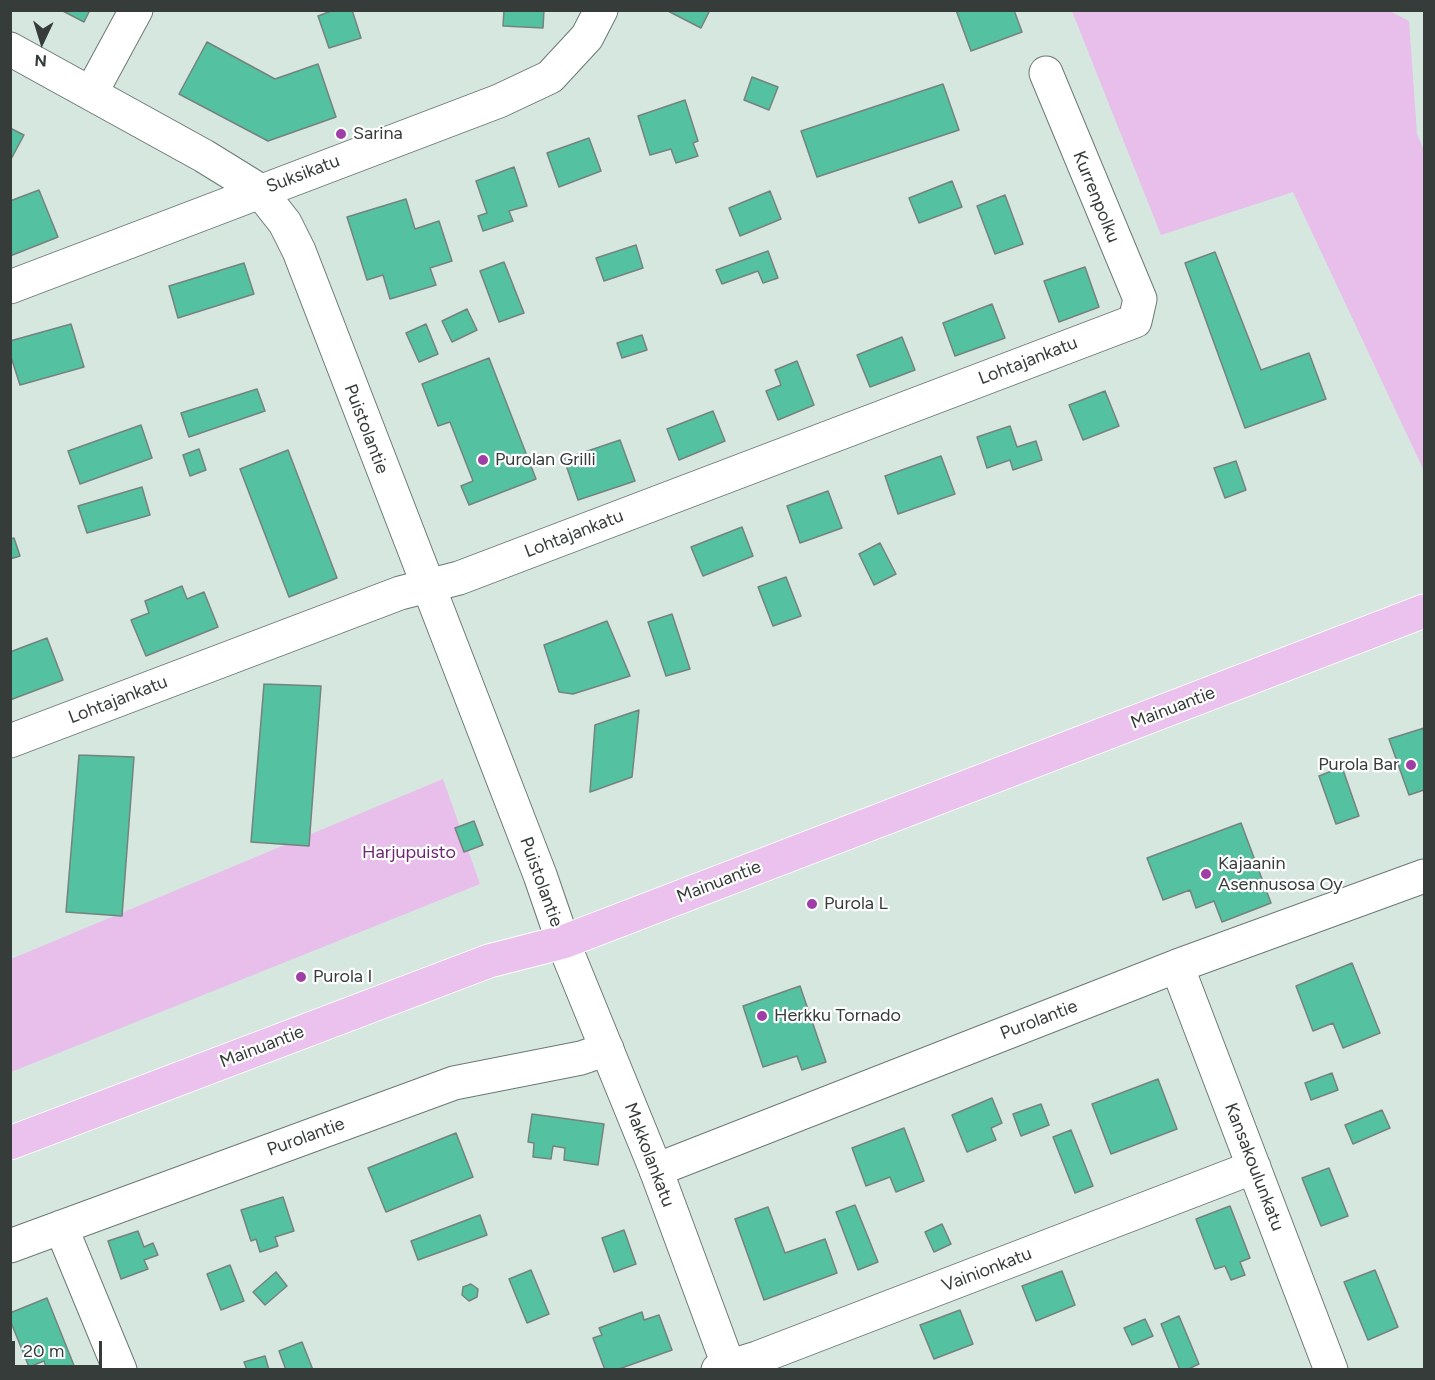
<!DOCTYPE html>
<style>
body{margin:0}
#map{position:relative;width:1435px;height:1380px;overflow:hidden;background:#d6e7e0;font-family:Figtree,sans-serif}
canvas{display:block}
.frame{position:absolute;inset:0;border:12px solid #363c3a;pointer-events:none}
.north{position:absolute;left:12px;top:12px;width:60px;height:60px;-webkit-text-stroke:4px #fff;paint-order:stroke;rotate:184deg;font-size:16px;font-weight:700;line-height:24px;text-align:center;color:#363c3a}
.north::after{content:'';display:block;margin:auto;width:21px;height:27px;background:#363c3a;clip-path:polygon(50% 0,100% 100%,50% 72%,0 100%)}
.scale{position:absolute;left:12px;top:1341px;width:90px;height:27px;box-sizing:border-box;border:3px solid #363c3a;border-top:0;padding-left:8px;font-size:18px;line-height:21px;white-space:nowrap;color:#363c3a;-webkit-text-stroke:4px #fff;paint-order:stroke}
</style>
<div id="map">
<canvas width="1435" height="1380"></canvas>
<div class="frame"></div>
<div class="north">N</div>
<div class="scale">20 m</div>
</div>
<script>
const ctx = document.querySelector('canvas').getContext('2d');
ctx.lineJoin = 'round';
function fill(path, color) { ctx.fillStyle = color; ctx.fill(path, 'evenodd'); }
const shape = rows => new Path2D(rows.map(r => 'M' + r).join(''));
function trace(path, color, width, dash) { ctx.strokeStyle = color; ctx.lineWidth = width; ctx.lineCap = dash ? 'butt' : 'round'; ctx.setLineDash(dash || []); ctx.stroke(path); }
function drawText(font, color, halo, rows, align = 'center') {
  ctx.font = font + ' Figtree,sans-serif'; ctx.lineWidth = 4.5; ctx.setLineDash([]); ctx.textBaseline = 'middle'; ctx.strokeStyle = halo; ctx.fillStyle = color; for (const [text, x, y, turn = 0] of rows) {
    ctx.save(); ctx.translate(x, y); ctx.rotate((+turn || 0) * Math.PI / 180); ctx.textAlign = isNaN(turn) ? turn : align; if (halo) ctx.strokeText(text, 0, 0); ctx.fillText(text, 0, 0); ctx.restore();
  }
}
fill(shape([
 [1390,11,1409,21,1417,134,1424,150,1424,471,1293,192,1161,235,1072,11],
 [443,779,480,884,11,1072,11,959]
]), '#e8beeb');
const building = shape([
 [61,10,90,10,84,22,61,10],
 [334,10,352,10,361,38,329,48,318,16,334,10],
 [504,10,544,10,543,28,503,26,504,10],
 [666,10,710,10,701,28,666,10],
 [956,10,1014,10,1022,32,971,51,956,10],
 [207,42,275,79,318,64,336,117,268,141,179,94,207,42],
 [752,77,778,87,769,110,744,100,752,77],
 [943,84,959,130,817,177,801,131,943,84],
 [685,100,698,141,693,143,698,156,676,163,671,149,650,155,638,116,685,100],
 [10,128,24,135,10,161,10,128],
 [589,138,601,171,559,187,547,153,589,138],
 [514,167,527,206,509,211,513,221,483,231,478,216,487,213,476,181,514,167],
 [952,181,962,207,919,223,909,198,952,181],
 [39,190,58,237,10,256,10,201,39,190],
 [770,191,781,219,740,236,729,208,770,191],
 [1005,195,1023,244,995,254,977,206,1005,195],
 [406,199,415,229,439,221,452,261,430,268,436,285,390,299,383,275,367,280,347,217,406,199],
 [636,245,643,268,604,281,596,258,636,245],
 [768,251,778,278,763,283,758,271,722,284,716,270,768,251],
 [1215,252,1261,370,1309,353,1326,399,1245,428,1185,263,1215,252],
 [504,262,524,313,499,322,480,271,504,262],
 [244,263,254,294,178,318,169,286,244,263],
 [1085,267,1099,307,1059,322,1044,281,1085,267],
 [992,304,1005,338,955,356,943,323,992,304],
 [467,309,477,330,452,342,442,321,467,309],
 [71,324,84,367,20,385,10,354,10,341,71,324],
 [426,324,438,354,419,362,406,333,426,324],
 [642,335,647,350,622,358,617,343,642,335],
 [902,337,915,370,870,387,857,355,902,337],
 [489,358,536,479,469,505,461,486,473,481,450,422,438,426,422,384,489,358],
 [797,361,814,405,778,420,766,391,781,385,775,370,797,361],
 [257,389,265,411,189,437,181,413,257,389],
 [1105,391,1119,426,1083,440,1069,405,1105,391],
 [713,411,725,441,679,460,667,429,713,411],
 [141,425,152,458,80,484,68,451,141,425],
 [1010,426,1017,447,1036,441,1042,460,1013,470,1010,460,987,468,977,437,1010,426],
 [620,440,635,481,578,500,564,459,620,440],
 [199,449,206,470,190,476,183,455,199,449],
 [288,450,337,578,289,597,240,469,288,450],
 [941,456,955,494,898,514,885,476,941,456],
 [1236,461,1246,490,1225,498,1214,468,1236,461],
 [142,487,150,515,87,533,78,506,142,487],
 [828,491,842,528,800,543,787,506,828,491],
 [742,527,753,556,703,576,691,547,742,527],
 [14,538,20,556,10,559,10,539,14,538],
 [880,543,896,574,874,585,859,554,880,543],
 [786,577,801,616,773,626,758,587,786,577],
 [182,586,187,599,204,592,218,627,146,656,131,620,149,613,145,601,182,586],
 [672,614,690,669,666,676,648,622,672,614],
 [607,621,630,676,573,694,559,692,544,645,607,621],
 [47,638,63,680,10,700,10,652,47,638],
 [264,684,321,686,309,846,251,842,264,684],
 [639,710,632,777,590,792,595,725,639,710],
 [1424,728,1424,790,1409,795,1389,739,1424,728],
 [79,755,134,757,122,916,66,912,79,755],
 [1342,767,1359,816,1336,824,1319,776,1342,767],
 [474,821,483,845,464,852,455,828,474,821],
 [1241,823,1271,903,1222,922,1214,901,1196,908,1190,890,1163,900,1147,858,1241,823],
 [1352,963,1380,1033,1343,1048,1333,1023,1313,1031,1296,986,1352,963],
 [800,986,826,1062,802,1070,797,1056,763,1067,743,1006,800,986],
 [1332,1073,1338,1090,1311,1100,1305,1083,1332,1073],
 [1158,1079,1177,1129,1111,1154,1092,1104,1158,1079],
 [992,1098,1002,1123,991,1128,996,1140,967,1152,952,1115,992,1098],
 [1041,1104,1049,1125,1021,1136,1013,1114,1041,1104],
 [1382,1110,1390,1128,1353,1144,1345,1125,1382,1110],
 [532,1114,604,1124,598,1165,564,1160,565,1148,553,1146,551,1159,533,1157,534,1143,528,1142,532,1114],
 [904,1128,924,1181,896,1192,890,1177,866,1186,852,1148,904,1128],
 [1071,1130,1093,1186,1075,1193,1053,1137,1071,1130],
 [456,1133,473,1177,386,1212,368,1168,456,1133],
 [1329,1168,1348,1216,1321,1226,1302,1178,1329,1168],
 [283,1197,294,1231,275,1237,278,1246,260,1252,256,1239,251,1241,241,1210,283,1197],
 [855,1205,878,1262,858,1270,836,1212,855,1205],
 [1230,1206,1250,1258,1240,1262,1245,1275,1231,1280,1225,1266,1215,1269,1196,1219,1230,1206],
 [768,1207,785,1253,825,1239,837,1273,764,1300,735,1219,768,1207],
 [480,1215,487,1235,418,1260,411,1241,480,1215],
 [942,1224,951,1244,934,1252,925,1232,942,1224],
 [624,1230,636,1264,614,1272,602,1238,624,1230],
 [138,1231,144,1247,153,1243,158,1255,144,1260,148,1269,121,1279,108,1241,138,1231],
 [230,1265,244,1301,221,1310,207,1274,230,1265],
 [531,1270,549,1314,527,1323,509,1279,531,1270],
 [1375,1270,1398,1327,1368,1340,1344,1282,1375,1270],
 [1062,1271,1075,1305,1036,1321,1022,1286,1062,1271],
 [276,1272,287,1286,265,1305,253,1292,276,1272],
 [471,1284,478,1289,477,1297,469,1301,462,1295,463,1287,471,1284],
 [47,1298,75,1368,70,1370,47,1370,44,1361,29,1367,10,1320,10,1313,47,1298],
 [960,1310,973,1344,934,1359,920,1325,960,1310],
 [642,1312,644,1320,659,1315,672,1350,616,1370,605,1370,593,1338,602,1335,599,1328,642,1312],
 [1179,1316,1199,1364,1186,1370,1180,1370,1161,1324,1179,1316],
 [1145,1319,1153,1336,1132,1345,1124,1328,1145,1319],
 [302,1342,313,1370,286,1370,279,1351,302,1342],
 [265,1356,269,1370,247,1370,244,1362,265,1356]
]);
fill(building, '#54c1a0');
trace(building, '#75837e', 1.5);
const minor = shape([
 [91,93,136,10],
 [10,287,499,101,550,77,587,37,601,10],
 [10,741,400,593,459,578,1135,321,1140,299,1046,73],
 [1177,966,1331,1370],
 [656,1170,1177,966,1424,876],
 [61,1227,120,1370],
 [10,1246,454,1083,581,1058,607,1049],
 [718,1370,757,1358,1254,1167]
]);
const tertiary = shape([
 [10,49,204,156,259,190,285,223,299,251,540,875,563,942,656,1170,730,1370]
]);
const primary = shape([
 [10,1143,489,961,563,942,1424,611]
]);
trace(minor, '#6b7974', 35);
trace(tertiary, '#6b7974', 35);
trace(primary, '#fff', 35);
trace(minor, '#fff', 33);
trace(tertiary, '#fff', 33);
trace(primary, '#eac2ed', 33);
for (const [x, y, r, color] of [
 [341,134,6,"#9e3ea6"],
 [483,460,6,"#9e3ea6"],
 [1411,765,6,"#9e3ea6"],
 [1206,874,6,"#9e3ea6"],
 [812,904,6,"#9e3ea6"],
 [301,977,6,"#9e3ea6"],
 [762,1016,6,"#9e3ea6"]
]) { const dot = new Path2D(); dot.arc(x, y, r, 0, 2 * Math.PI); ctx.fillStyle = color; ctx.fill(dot); trace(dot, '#fff', 2); }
drawText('18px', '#363c3a', '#fff', [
 ["Sarina",353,134],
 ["Purolan Grilli",495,460],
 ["Purola Bar",1399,765,"right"],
 ["Kajaanin",1218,864],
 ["Asennusosa Oy",1218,885],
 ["Purola L",824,904],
 ["Purola I",313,977],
 ["Herkku Tornado",774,1016]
], 'left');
drawText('18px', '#363c3a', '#fff', [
 ["Suksikatu",303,174,-21],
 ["Kurrenpolku",1096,197,68],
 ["Lohtajankatu",1028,361,-21],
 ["Puistolantie",366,429,69],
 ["Lohtajankatu",574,534,-21],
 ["Lohtajankatu",118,700,-21],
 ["Mainuantie",1173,708,-21],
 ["Puistolantie",541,882,70],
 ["Mainuantie",719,882,-21],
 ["Purolantie",1039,1020,-21],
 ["Mainuantie",262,1047,-21],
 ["Purolantie",306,1137,-20],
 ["Makkolankatu",649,1155,69],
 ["Kansakoulunkatu",1254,1167,69],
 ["Vainionkatu",987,1270,-21]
]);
drawText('18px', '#6d2673', '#fff', [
 ["Harjupuisto",409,853]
]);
</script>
